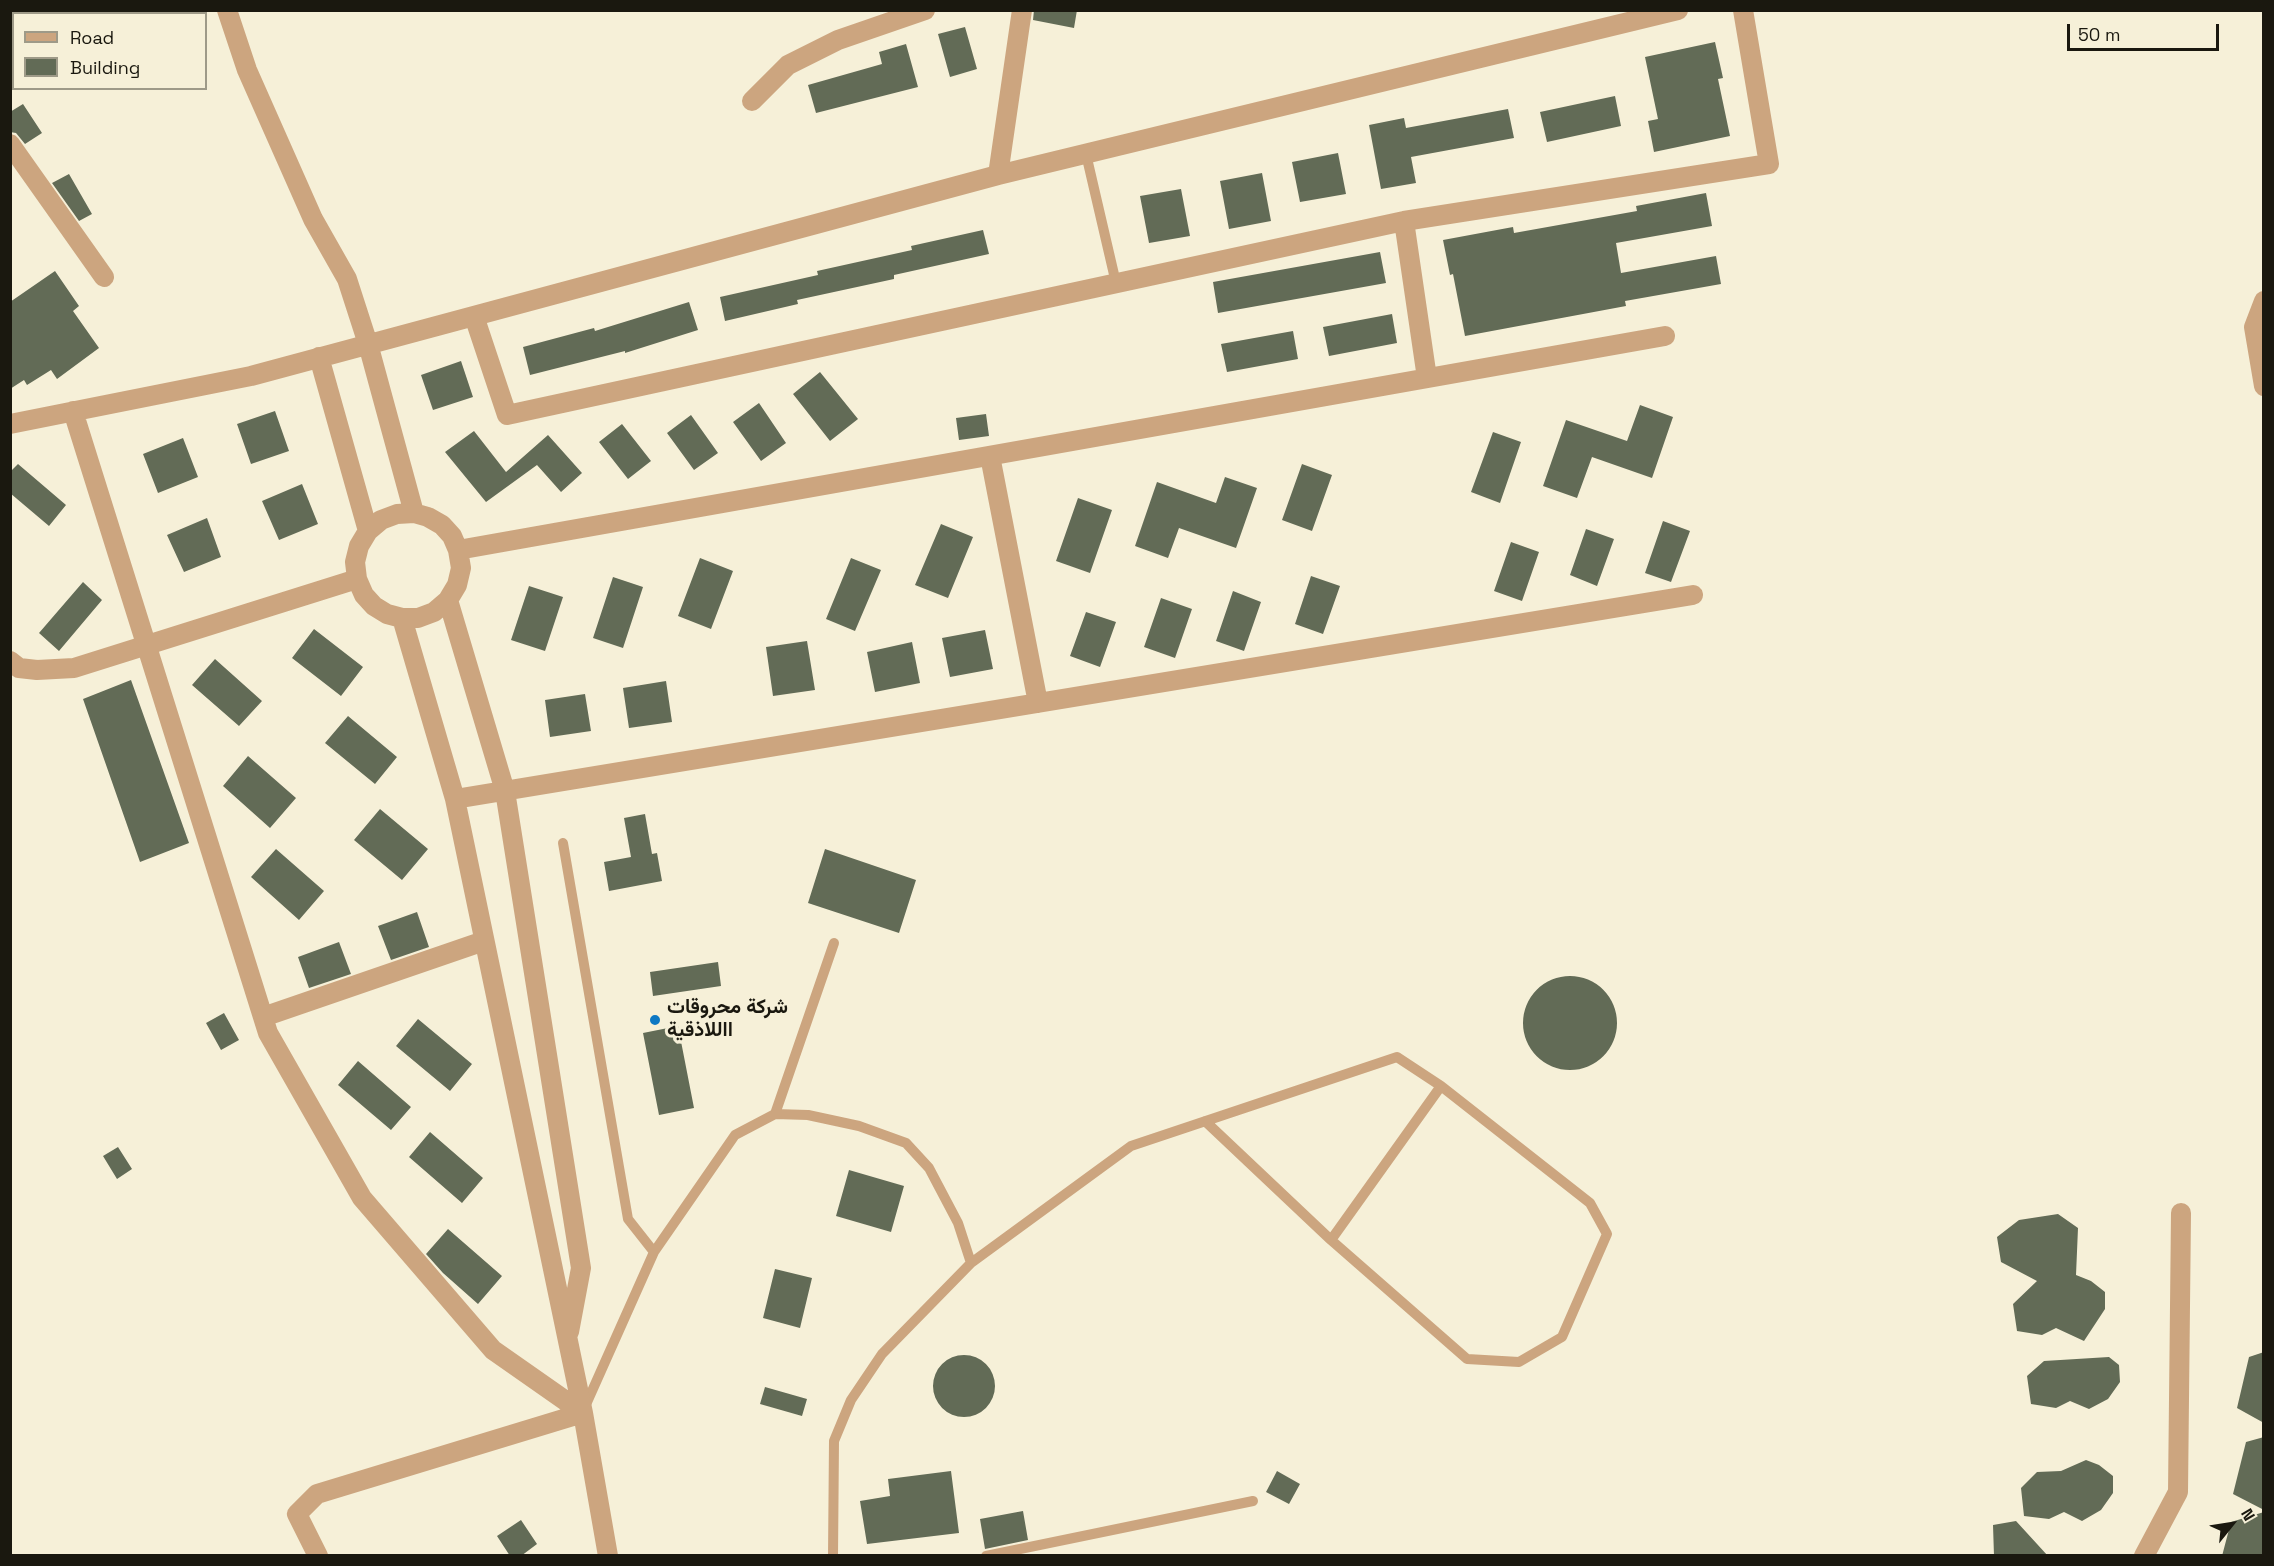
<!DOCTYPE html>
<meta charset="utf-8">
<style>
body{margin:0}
#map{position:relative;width:2274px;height:1566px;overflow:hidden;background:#f6f0d8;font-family:"Space Grotesk",sans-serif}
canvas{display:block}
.frame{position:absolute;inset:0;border:12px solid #1a180f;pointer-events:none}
.legend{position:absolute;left:12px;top:12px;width:195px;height:78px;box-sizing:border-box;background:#f6f0d8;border:2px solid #9e9a88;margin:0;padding:8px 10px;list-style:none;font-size:18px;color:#1a180f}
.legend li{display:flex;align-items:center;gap:12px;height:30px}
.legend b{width:30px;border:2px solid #9e9a88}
.north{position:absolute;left:2202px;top:1494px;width:60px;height:60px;-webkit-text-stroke:4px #f6f0d8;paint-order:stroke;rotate:60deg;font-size:16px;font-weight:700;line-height:24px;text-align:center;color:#1a180f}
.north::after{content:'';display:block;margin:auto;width:21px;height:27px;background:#1a180f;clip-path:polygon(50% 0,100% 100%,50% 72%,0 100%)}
.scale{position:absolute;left:2067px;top:24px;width:152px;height:27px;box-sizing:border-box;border:3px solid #1a180f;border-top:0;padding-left:8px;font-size:18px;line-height:21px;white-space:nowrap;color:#1a180f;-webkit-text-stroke:4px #f6f0d8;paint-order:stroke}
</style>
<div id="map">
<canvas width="2274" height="1566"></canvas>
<div class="frame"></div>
<ul class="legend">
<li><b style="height:8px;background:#cca57f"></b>Road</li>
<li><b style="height:16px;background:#626b56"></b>Building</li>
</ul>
<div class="north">N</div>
<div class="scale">50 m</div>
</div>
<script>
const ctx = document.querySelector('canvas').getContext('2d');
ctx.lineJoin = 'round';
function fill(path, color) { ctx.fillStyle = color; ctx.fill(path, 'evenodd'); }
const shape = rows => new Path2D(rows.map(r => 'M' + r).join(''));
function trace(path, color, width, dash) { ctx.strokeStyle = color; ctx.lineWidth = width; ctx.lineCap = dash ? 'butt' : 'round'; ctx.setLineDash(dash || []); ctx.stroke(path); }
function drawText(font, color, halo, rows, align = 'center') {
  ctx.font = font + ' "Space Grotesk",Vazirmatn,sans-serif'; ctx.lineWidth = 6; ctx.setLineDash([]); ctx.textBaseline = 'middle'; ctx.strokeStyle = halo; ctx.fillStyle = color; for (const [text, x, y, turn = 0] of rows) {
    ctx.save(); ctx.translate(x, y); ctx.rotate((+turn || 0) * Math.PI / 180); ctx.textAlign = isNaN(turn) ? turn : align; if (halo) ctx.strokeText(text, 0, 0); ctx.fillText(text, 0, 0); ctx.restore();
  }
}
fill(shape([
 [1034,10,1077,10,1074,28,1033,20],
 [965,27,977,69,950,77,938,34],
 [1715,42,1723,78,1718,79,1730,136,1654,152,1648,121,1658,119,1645,57],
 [906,44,918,87,816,113,808,85,882,64,879,52],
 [1615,96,1621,126,1547,142,1540,112],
 [23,104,42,133,25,144,16,133,10,132,10,112],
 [1508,109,1514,138,1411,157,1416,183,1381,189,1369,125,1404,118,1406,128],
 [1338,153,1346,194,1300,202,1292,162],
 [1262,173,1271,221,1229,229,1220,181],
 [69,174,92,214,79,221,52,183],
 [1181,189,1190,236,1149,243,1140,196],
 [1706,193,1712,226,1616,243,1621,273,1716,256,1721,284,1625,301,1626,306,1465,336,1453,274,1450,275,1443,240,1513,227,1514,233,1637,211,1636,206],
 [983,230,989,254,894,275,894,279,797,300,798,304,725,321,720,297,818,275,817,271,912,250,911,246],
 [1380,252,1386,283,1218,313,1213,282],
 [55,271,79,306,73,311,99,348,57,379,51,370,27,385,24,380,10,389,10,302],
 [689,302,698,330,625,353,625,351,530,375,523,347,594,328,595,331],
 [1392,314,1397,343,1329,356,1323,327],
 [1293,331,1298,359,1227,372,1221,344],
 [461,361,473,397,433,410,421,375],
 [820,372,858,419,830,441,793,394],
 [759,403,786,443,761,461,733,422],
 [1640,405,1673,417,1652,478,1592,457,1577,498,1543,486,1566,420,1627,441],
 [275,411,289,451,251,464,237,424],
 [986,414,989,436,959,440,956,418],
 [691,415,718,453,694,470,667,433],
 [622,424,651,461,628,479,599,442],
 [474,431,506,472,548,435,582,473,561,492,537,465,486,502,445,452],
 [1493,432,1521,442,1500,503,1471,492],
 [183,438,198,477,158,493,143,454],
 [18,464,66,505,49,526,10,493,10,472],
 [1302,464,1332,475,1312,531,1282,520],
 [1225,477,1257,488,1236,548,1179,528,1168,558,1135,546,1157,482,1216,503],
 [302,484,318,524,279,540,262,501],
 [1078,498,1112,510,1090,573,1056,561],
 [207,518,221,557,184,572,167,535],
 [1663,521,1690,531,1671,582,1645,573],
 [941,524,973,537,948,598,915,585],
 [1586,529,1614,539,1597,586,1570,575],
 [1511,542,1539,552,1522,601,1494,591],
 [700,558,733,571,711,629,678,616],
 [851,558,881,570,855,631,826,619],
 [1311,576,1340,586,1323,634,1295,624],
 [613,577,643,587,623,648,593,638],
 [83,582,102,600,59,651,39,633],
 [529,586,563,597,545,651,511,640],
 [1233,591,1261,602,1244,651,1216,641],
 [1161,598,1192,609,1175,658,1144,647],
 [1086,612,1116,622,1100,667,1070,656],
 [314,629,363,667,341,696,292,658],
 [985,630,993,669,950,677,942,638],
 [807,641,815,690,773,696,766,647],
 [912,642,920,683,875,692,867,652],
 [215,659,262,701,239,726,192,685],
 [131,680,189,843,140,862,83,699],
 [666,681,672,722,629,728,623,688],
 [585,694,591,731,550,737,545,700],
 [348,716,397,757,375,784,325,743],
 [248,756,296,798,270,828,223,786],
 [380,809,428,849,402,880,354,840],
 [645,814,652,854,657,853,662,881,609,891,604,862,631,857,624,818],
 [276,849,324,891,299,920,251,877],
 [825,849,916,880,899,933,808,903],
 [417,912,429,947,391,960,378,926],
 [339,942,351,974,309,988,298,957],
 [718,962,721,986,653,996,650,972],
 '1523 1023a47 47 0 1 1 94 0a47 47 0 1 1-94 0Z',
 [224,1013,239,1040,221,1050,206,1023],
 [418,1019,472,1064,450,1091,396,1046],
 [678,1026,694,1108,659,1115,643,1033],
 [358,1061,411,1107,391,1130,338,1085],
 [430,1132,483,1178,462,1203,409,1157],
 [118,1147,132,1169,117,1179,103,1156],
 [849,1170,904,1186,891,1232,836,1216],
 [2058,1214,2078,1228,2076,1275,2091,1281,2105,1292,2105,1309,2084,1341,2056,1328,2042,1335,2017,1331,2013,1304,2037,1281,2001,1262,1997,1237,2019,1220],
 [448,1229,502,1276,478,1304,443,1273,426,1254],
 [775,1269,812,1278,800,1328,763,1318],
 [2264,1352,2264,1423,2237,1408,2249,1357],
 '933 1386a31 31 0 1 1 62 0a31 31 0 1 1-62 0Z',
 [2109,1357,2119,1365,2120,1382,2108,1399,2089,1409,2070,1401,2056,1408,2031,1404,2027,1376,2044,1361],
 [765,1387,807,1399,802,1416,760,1404],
 [2264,1437,2264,1510,2233,1494,2246,1442],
 [2086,1460,2099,1465,2113,1476,2113,1493,2101,1510,2082,1521,2064,1512,2049,1519,2024,1516,2021,1488,2037,1472,2061,1471],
 [951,1471,959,1533,867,1544,860,1501,890,1496,888,1479],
 [1277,1471,1300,1484,1289,1504,1266,1492],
 [1023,1511,1028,1540,985,1549,980,1519],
 [2264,1512,2264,1556,2222,1556,2231,1522],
 [521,1520,537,1544,521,1556,510,1556,497,1536],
 [2016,1521,2048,1556,1994,1556,1993,1525]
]), '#626b56');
trace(shape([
 [1086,154,1116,283],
 [563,843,628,1219,654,1252],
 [775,1114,834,943],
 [1331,1240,1441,1086],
 [584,1409,654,1252,735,1135,775,1114,808,1115,859,1126,906,1143,929,1168,958,1223,971,1263],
 [833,1556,834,1441,851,1400,882,1354,971,1263,1131,1146,1397,1057,1441,1086,1590,1203,1607,1234,1562,1337,1519,1362,1467,1359,1331,1240,1205,1121],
 [986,1556,1253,1501]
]), '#cca57f', 10);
trace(shape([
 [227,10,247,70,313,219,347,279,368,344,414,513],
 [82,14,83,10],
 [10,65,14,64],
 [752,101,788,65,838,40,925,10],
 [10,144,104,277],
 [998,175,1022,10],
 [1404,221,1427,378],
 [2264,301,2254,327,2264,386],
 [474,316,507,415,1404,221,1769,164,1743,10],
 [319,357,368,531],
 [73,411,268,1033,362,1198,493,1350,583,1413,608,1556],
 [10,424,251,376,998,175,1678,10],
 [990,456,1038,703],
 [458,550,1665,336],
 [448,600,434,612,418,618,402,618,387,614,374,606,364,595,357,579,355,562,359,546,368,531,381,520,397,514,414,513,428,517,442,525,452,536,458,550,461,568,457,585,448,600,505,791,581,1268,569,1332],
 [10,661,19,668,37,670,74,668,357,579],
 [455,799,1693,595],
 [263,1017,484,941],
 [318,1556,297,1514,317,1494,583,1413,455,799,402,618],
 [2144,1556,2178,1492,2181,1213]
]), '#cca57f', 20);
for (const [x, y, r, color] of [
 [655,1020,6,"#0d78c3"]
]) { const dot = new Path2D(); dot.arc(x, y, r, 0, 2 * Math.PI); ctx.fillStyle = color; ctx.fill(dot); trace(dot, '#f6f0d8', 2); }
drawText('bold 20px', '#1a180f', '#f6f0d8', [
 ["شركة محروقات",667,1008],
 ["االلاذقية",667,1031]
], 'left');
</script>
